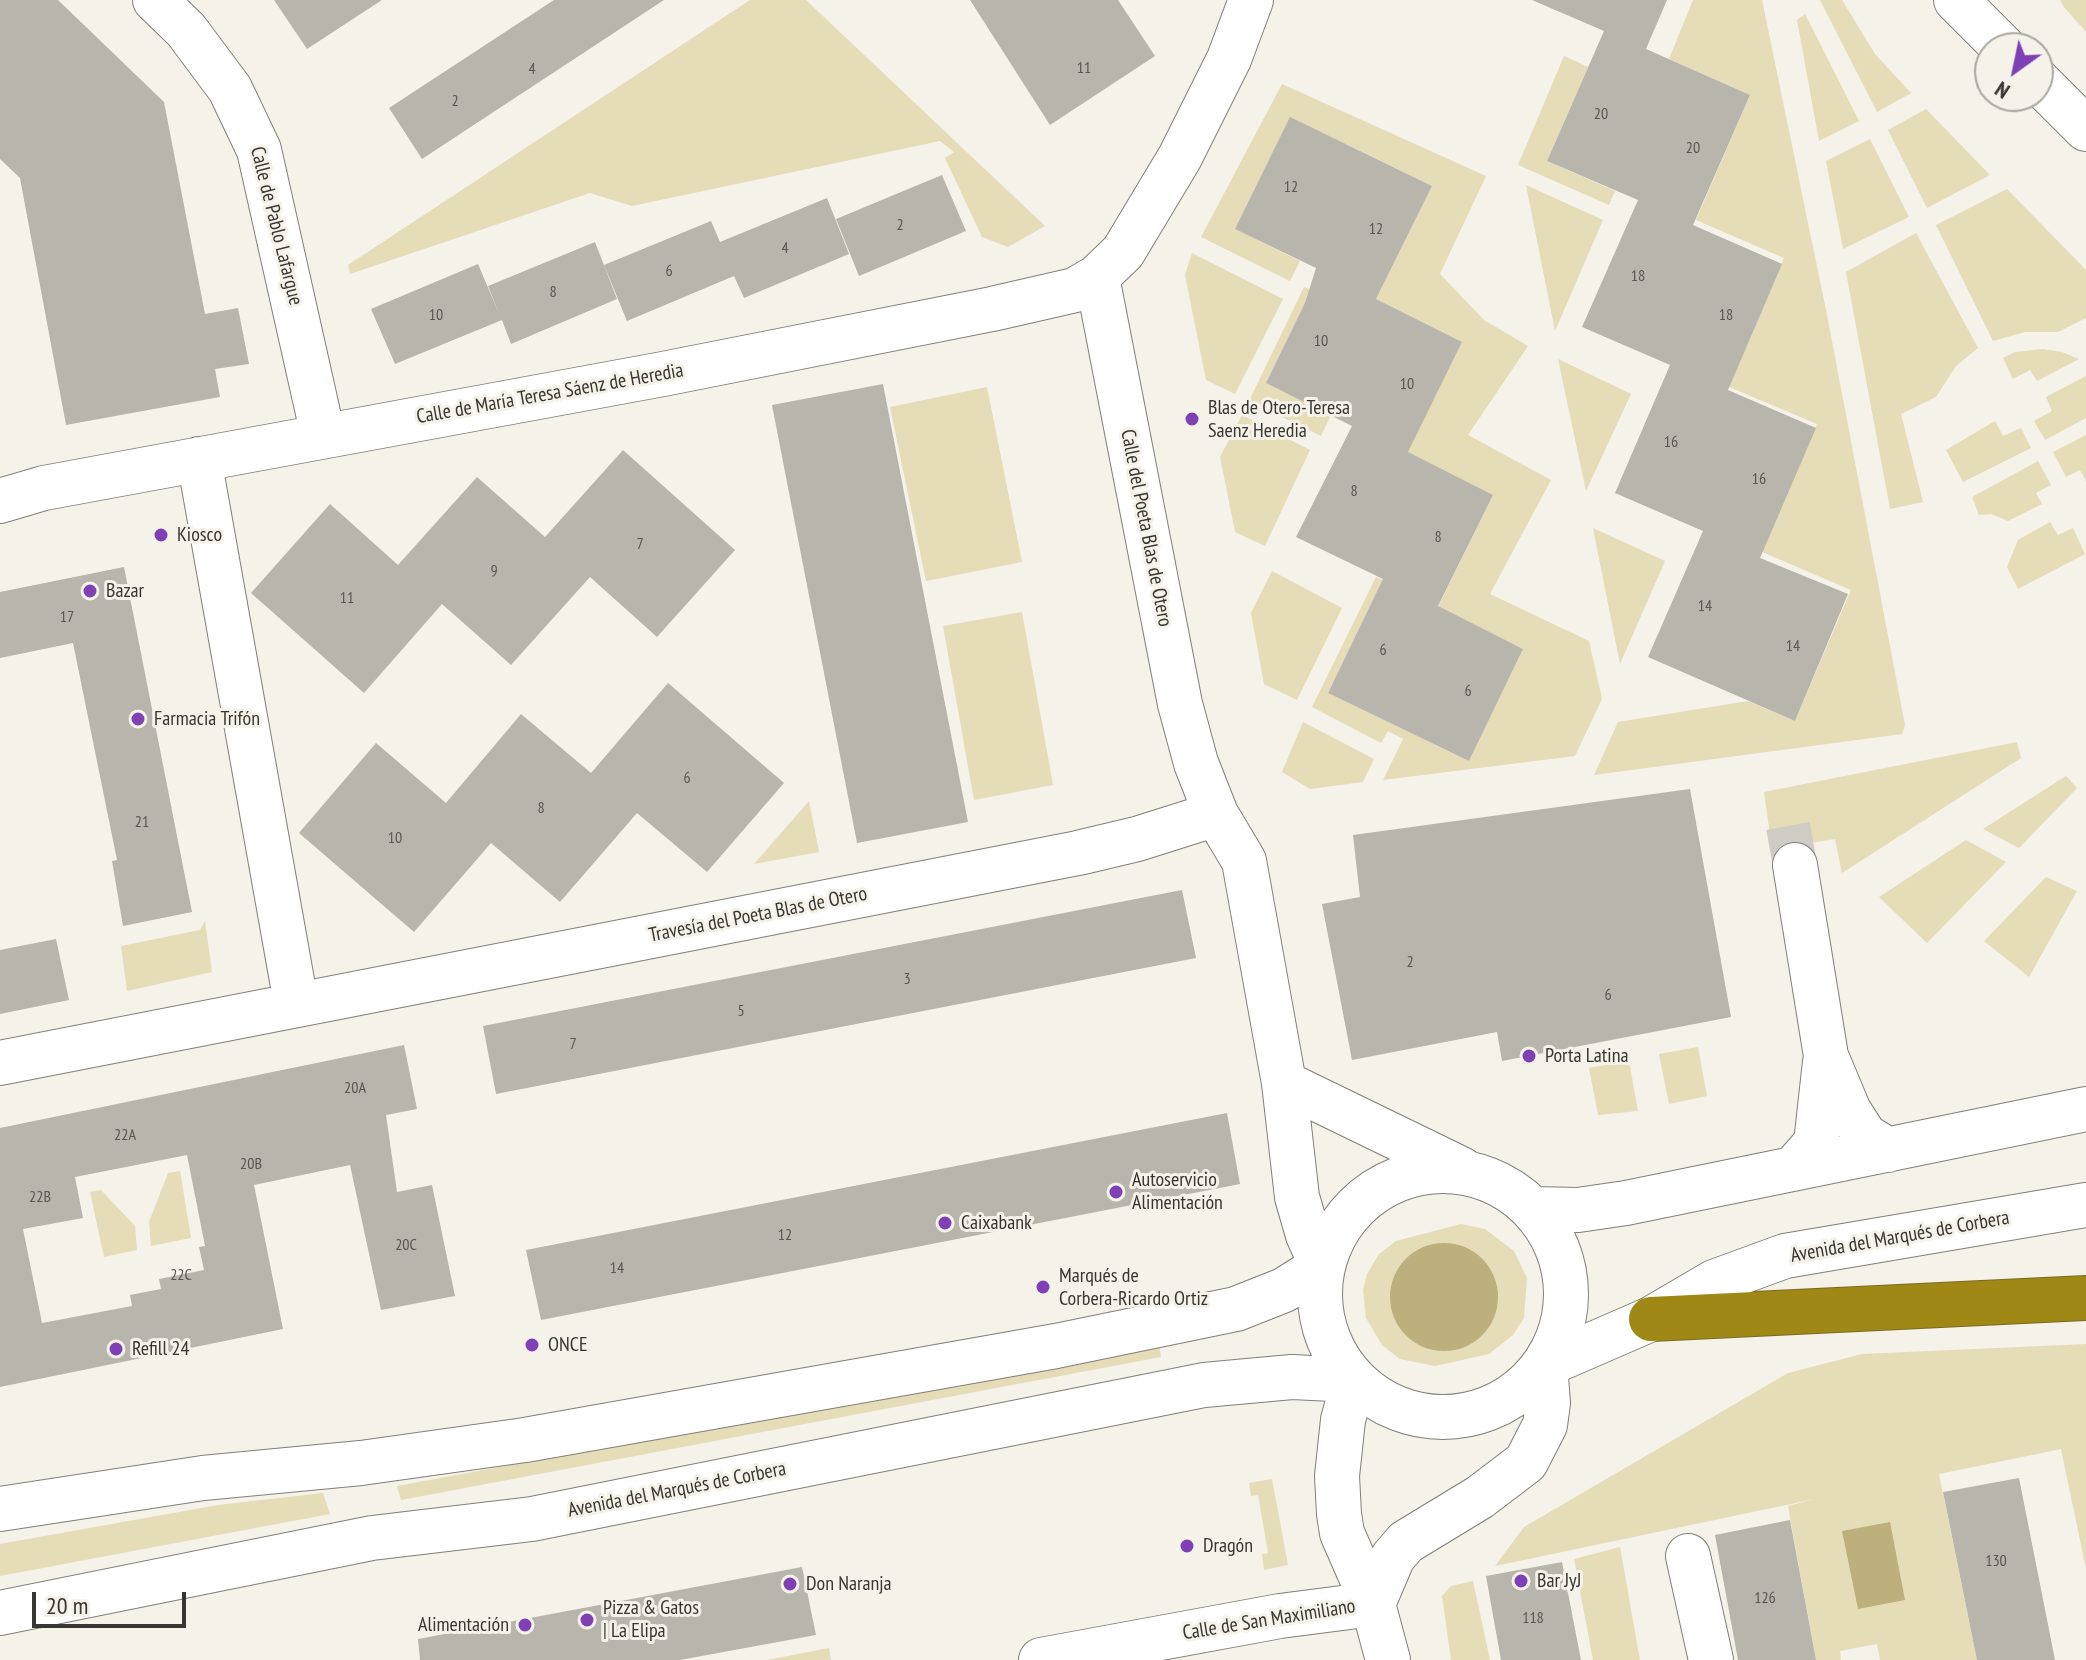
<!DOCTYPE html>
<meta charset="utf-8">
<style>
body{margin:0}
#map{position:relative;width:2086px;height:1660px;overflow:hidden;background:#f4f2e9;font-family:"PT Sans Narrow",sans-serif}
canvas{display:block}
.north{position:absolute;left:1974px;top:32px;width:80px;height:80px;box-sizing:border-box;background:#f4f2e9;border:2px solid #a8a7a0;border-radius:50%;rotate:213deg;font-size:22px;font-weight:700;line-height:32px;text-align:center;color:#373633}
.north::after{content:'';display:block;margin:auto;width:28px;height:36px;background:#7f40b6;clip-path:polygon(50% 0,100% 100%,50% 72%,0 100%)}
.scale{position:absolute;left:32px;top:1592px;width:154px;height:36px;box-sizing:border-box;border:4px solid #373633;border-top:0;padding-left:10px;font-size:24px;line-height:28px;white-space:nowrap;color:#373633;-webkit-text-stroke:6px #f4f2e9;paint-order:stroke}
</style>
<div id="map">
<canvas width="2086" height="1660"></canvas>
<div class="north">N</div>
<div class="scale">20 m</div>
</div>
<script>
const ctx = document.querySelector('canvas').getContext('2d');
ctx.lineJoin = 'round';
function fill(path, color) { ctx.fillStyle = color; ctx.fill(path, 'evenodd'); }
const shape = rows => new Path2D(rows.map(r => 'M' + r).join(''));
function trace(path, color, width, dash) { ctx.strokeStyle = color; ctx.lineWidth = width; ctx.lineCap = dash ? 'butt' : 'round'; ctx.setLineDash(dash || []); ctx.stroke(path); }
function drawText(font, color, halo, rows, align = 'center') {
  ctx.font = font + ' "PT Sans Narrow",sans-serif'; ctx.lineWidth = 6; ctx.setLineDash([]); ctx.textBaseline = 'middle'; ctx.strokeStyle = halo; ctx.fillStyle = color; for (const [text, x, y, turn = 0] of rows) {
    ctx.save(); ctx.translate(x, y); ctx.rotate((+turn || 0) * Math.PI / 180); ctx.textAlign = isNaN(turn) ? turn : align; if (halo) ctx.strokeText(text, 0, 0); ctx.fillText(text, 0, 0); ctx.restore();
  }
}
fill(shape([
 [750,0,806,0,1045,226,1008,247,982,237,945,158,954,152,940,141,632,206,590,193,350,274,348,265],
 [1693,0,1762,0,1827,315,1905,725,1902,734,1594,775,1618,722,1748,701,1795,721,1851,590,1762,552,1817,424,1729,387,1784,258,1696,220,1750,95,1669,59],
 [1820,0,1842,0,1875,54,1911,93,1877,112],
 [2060,0,2086,0,2086,32,2064,7],
 [1805,14,1859,121,1819,141,1797,20],
 [1564,56,1588,67,1547,161,1615,191,1609,205,1518,165],
 [1282,84,1486,176,1440,274,1484,320,1528,346,1468,435,1551,480,1490,594,1589,641,1602,699,1575,756,1383,780,1403,739,1388,731,1381,743,1312,707,1376,577,1383,580,1328,693,1469,761,1523,649,1438,607,1493,495,1407,453,1462,342,1376,299,1432,186,1346,144,1236,229,1300,261,1290,281,1201,237],
 [1926,109,1990,175,1927,208,1888,130],
 [1870,139,1909,217,1843,249,1826,161],
 [1526,185,1603,220,1555,331],
 [2007,189,2086,270,2086,318,2058,332,2025,332,1993,341,1936,225],
 [1916,233,1978,348,1956,366,1936,397,1901,414,1923,502,1890,509,1846,272],
 [1192,253,1283,299,1235,394,1206,380,1185,275],
 [1304,287,1312,290,1266,383,1331,415,1321,436,1249,401],
 [2043,349,2062,352,2079,359,2037,381,2030,370,2013,379,2003,358,2015,352],
 [1558,359,1631,394,1586,491],
 [2086,376,2086,418,2045,440,2034,421,2052,411,2046,397],
 [987,387,1022,562,926,581,890,407],
 [1242,415,1310,450,1265,546,1235,532,1220,457],
 [1995,421,2003,436,2021,428,2031,448,1963,482,1946,450],
 [2086,435,2086,481,2080,470,2066,477,2053,452],
 [2038,461,2051,485,2036,493,2042,504,2008,521,1991,514,1979,515,1972,497],
 [2050,522,2058,535,2073,528,2085,554,2018,589,2007,567,2018,540],
 [1593,528,1665,561,1620,664],
 [1272,571,1342,608,1297,700,1264,684,1251,613],
 [1022,612,1053,785,974,800,943,626],
 [1303,722,1374,759,1363,782,1310,789,1282,772],
 [2017,742,2021,758,1842,873,1835,839,1772,849,1764,792],
 [2066,776,2077,788,2019,848,1983,829],
 [809,801,819,852,754,864],
 [1966,840,2006,862,1927,943,1879,897],
 [2046,877,2077,891,2029,977,1984,941],
 [205,921,212,972,127,991,121,946,200,930],
 [1698,1047,1707,1096,1669,1104,1659,1054],
 [1629,1061,1638,1111,1598,1115,1589,1068],
 [180,1171,191,1238,151,1246,149,1222,168,1173],
 [101,1190,135,1226,137,1250,104,1257,90,1192],
 [1461,1224,1485,1229,1514,1251,1527,1278,1524,1318,1513,1335,1489,1354,1435,1366,1400,1359,1382,1345,1366,1318,1363,1290,1367,1274,1379,1254,1396,1241],
 [2086,1344,2086,1569,2061,1449,1939,1474,1977,1660,1880,1660,1877,1644,1840,1651,1841,1660,1816,1660,1788,1506,1815,1499,1495,1566,1524,1527,1788,1373,1862,1354],
 [1159,1345,1161,1357,401,1500,397,1486],
 [1272,1479,1288,1565,1264,1570,1262,1554,1268,1553,1258,1495,1251,1496,1249,1483],
 [323,1493,330,1514,0,1576,0,1544,218,1505],
 [1620,1547,1640,1660,1593,1660,1574,1559],
 [1473,1581,1490,1660,1451,1660,1442,1596,1451,1586],
 [829,1648,831,1660,767,1660]
]), '#e5dcb8');
fill(shape([
 '1390 1297a54 54 0 1 1 108 0a54 54 0 1 1-108 0Z',
 [1890,1522,1905,1600,1858,1609,1842,1531]
]), '#bdb07c');
fill(shape([
 [0,0,58,0,164,102,205,314,238,308,249,364,215,369,220,397,66,425,20,178,0,159],
 [274,0,382,0,307,49],
 [554,0,664,0,422,159,389,108],
 [970,0,1118,0,1155,56,1050,125],
 [1532,0,1667,0,1646,49,1750,95,1693,225,1782,264,1728,390,1816,428,1760,558,1848,594,1795,721,1648,657,1703,531,1615,493,1670,365,1582,327,1638,200,1547,161,1604,31],
 [1290,117,1432,186,1376,299,1462,342,1408,452,1493,495,1438,606,1523,649,1469,761,1328,693,1383,579,1296,537,1352,426,1266,383,1305,303,1316,268,1235,229],
 [942,175,966,231,859,276,836,219],
 [827,198,849,254,744,298,734,276,627,321,604,265,711,221,720,242],
 [595,242,617,299,511,344,502,320,395,364,371,309,478,264,500,316,488,286],
 [883,384,968,822,857,843,772,405],
 [623,450,735,550,657,637,590,577,511,665,442,604,364,693,251,593,330,504,398,565,477,477,545,537],
 [124,567,192,912,123,926,112,861,117,860,73,643,0,658,0,592],
 [668,683,784,783,707,872,637,813,560,902,491,843,414,932,299,833,376,743,446,803,521,714,591,773],
 [1690,789,1731,1017,1502,1061,1497,1032,1352,1060,1322,904,1360,897,1353,835],
 [1182,890,1196,958,496,1094,483,1026],
 [56,939,69,1000,0,1014,0,950],
 [404,1045,417,1109,386,1115,397,1192,432,1185,455,1296,381,1310,350,1165,254,1185,283,1329,0,1387,0,1128],
 [187,1155,205,1246,199,1247,204,1270,159,1279,161,1289,130,1295,132,1306,42,1323,23,1229,83,1218,75,1177],
 [1227,1113,1240,1184,541,1320,526,1250],
 [2019,1478,2055,1660,1977,1660,1943,1492],
 [1790,1520,1816,1660,1738,1660,1715,1535],
 [1562,1562,1581,1660,1501,1660,1486,1576],
 [802,1567,816,1635,680,1660,420,1660,418,1639]
]), '#b7b5ac');
trace(shape([
 [1788,826,1795,865]
]), '#ceccc5', 44, [44, 22]);
const minor = shape([
 [155,0,186,30,230,89,259,150,323,435],
 [1251,0,1229,59,1180,157,1123,252,1097,277,1180,704,1196,763,1216,814,1244,861,1284,1083,1297,1197,1308,1235,1322,1266],
 [1956,0,2004,48],
 [2038,81,2086,129],
 [199,459,296,1003],
 [0,501,44,488,663,374,992,309,1075,290,1097,277],
 [1795,865,1826,1056,1849,1111,1865,1136,1888,1150],
 [0,1063,1078,853,1137,839,1216,814],
 [1284,1083,1461,1169],
 [1793,1169,1816,1143,1825,1062],
 '1320 1294a123 123 0 1 1 246 0a123 123 0 1 1-246 0Z',
 [1534,1209,1578,1210,1626,1203,2086,1109],
 [1545,1365,1651,1319,1714,1282,1785,1256,2086,1205],
 [1354,1380,1343,1420,1337,1476,1339,1514,1342,1533,1373,1604,1388,1660],
 [0,1509,203,1478,361,1463,525,1440,1056,1346,1236,1309,1284,1290,1322,1266],
 [1688,1556,1711,1660],
 [1373,1604,1393,1557,1406,1542,1480,1497,1526,1462,1545,1425,1548,1403,1545,1365],
 [0,1613,372,1538,532,1519,1204,1385,1292,1377,1354,1380],
 [1041,1660,1280,1616,1373,1604]
]);
const highway = shape([
 [1651,1319,2086,1298]
]);
trace(minor, '#817f78', 46);
trace(highway, '#7b6b21', 46);
trace(minor, '#fff', 44);
trace(highway, '#a08817', 44);
for (const [x, y, r, color] of [
 [1192,419,8,"#7f40b6"],
 [161,535,8,"#7f40b6"],
 [90,591,8,"#7f40b6"],
 [138,719,8,"#7f40b6"],
 [1529,1056,8,"#7f40b6"],
 [1116,1192,8,"#7f40b6"],
 [945,1223,8,"#7f40b6"],
 [1043,1287,8,"#7f40b6"],
 [532,1345,8,"#7f40b6"],
 [116,1349,8,"#7f40b6"],
 [1187,1546,8,"#7f40b6"],
 [1521,1581,8,"#7f40b6"],
 [790,1584,8,"#7f40b6"],
 [587,1620,8,"#7f40b6"],
 [525,1625,8,"#7f40b6"]
]) { const dot = new Path2D(); dot.arc(x, y, r, 0, 2 * Math.PI); ctx.fillStyle = color; ctx.fill(dot); trace(dot, '#f4f2e9', 3); }
drawText('16px', '#575651', null, [
 ["11",1084,68],
 ["4",532,69],
 ["2",455,101],
 ["20",1601,114],
 ["20",1693,148],
 ["12",1291,187],
 ["2",900,225],
 ["12",1376,229],
 ["4",785,248],
 ["6",669,271],
 ["18",1638,276],
 ["8",553,292],
 ["10",436,315],
 ["18",1726,315],
 ["10",1321,341],
 ["10",1407,384],
 ["16",1671,442],
 ["16",1759,479],
 ["8",1354,491],
 ["8",1438,537],
 ["7",640,544],
 ["9",494,571],
 ["11",347,598],
 ["14",1705,606],
 ["17",67,617],
 ["14",1793,646],
 ["6",1383,650],
 ["6",1468,691],
 ["6",687,778],
 ["8",541,808],
 ["21",142,822],
 ["10",395,838],
 ["2",1410,962],
 ["3",907,979],
 ["6",1608,995],
 ["5",741,1011],
 ["7",573,1044],
 ["20A",355,1088],
 ["22A",125,1135],
 ["20B",251,1164],
 ["22B",40,1197],
 ["12",785,1235],
 ["20C",406,1245],
 ["14",617,1268],
 ["22C",181,1275],
 ["130",1996,1561],
 ["126",1765,1598],
 ["118",1533,1618]
]);
drawText('20px', '#373633', '#f4f2e9', [
 ["Calle de Pablo Lafargue",276,226,76],
 ["Calle de María Teresa Sáenz de Heredia",550,394,-10],
 ["Calle del Poeta Blas de Otero",1146,528,79],
 ["Travesía del Poeta Blas de Otero",758,915,-11],
 ["Avenida del Marqués de Corbera",1900,1237,-10],
 ["Avenida del Marqués de Corbera",677,1490,-11],
 ["Calle de San Maximiliano",1269,1620,-9]
]);
drawText('20px', '#373633', '#f4f2e9', [
 ["Blas de Otero-Teresa",1208,408],
 ["Saenz Heredia",1208,431],
 ["Kiosco",177,535],
 ["Bazar",106,591],
 ["Farmacia Trifón",154,719],
 ["Porta Latina",1545,1056],
 ["Autoservicio",1132,1180],
 ["Alimentación",1132,1203],
 ["Caixabank",961,1223],
 ["Marqués de",1059,1276],
 ["Corbera-Ricardo Ortiz",1059,1299],
 ["ONCE",548,1345],
 ["Refill 24",132,1349],
 ["Dragón",1203,1546],
 ["Bar JyJ",1537,1581],
 ["Don Naranja",806,1584],
 ["Pizza & Gatos",603,1608],
 ["| La Elipa",603,1631],
 ["Alimentación",509,1625,"right"]
], 'left');
</script>
